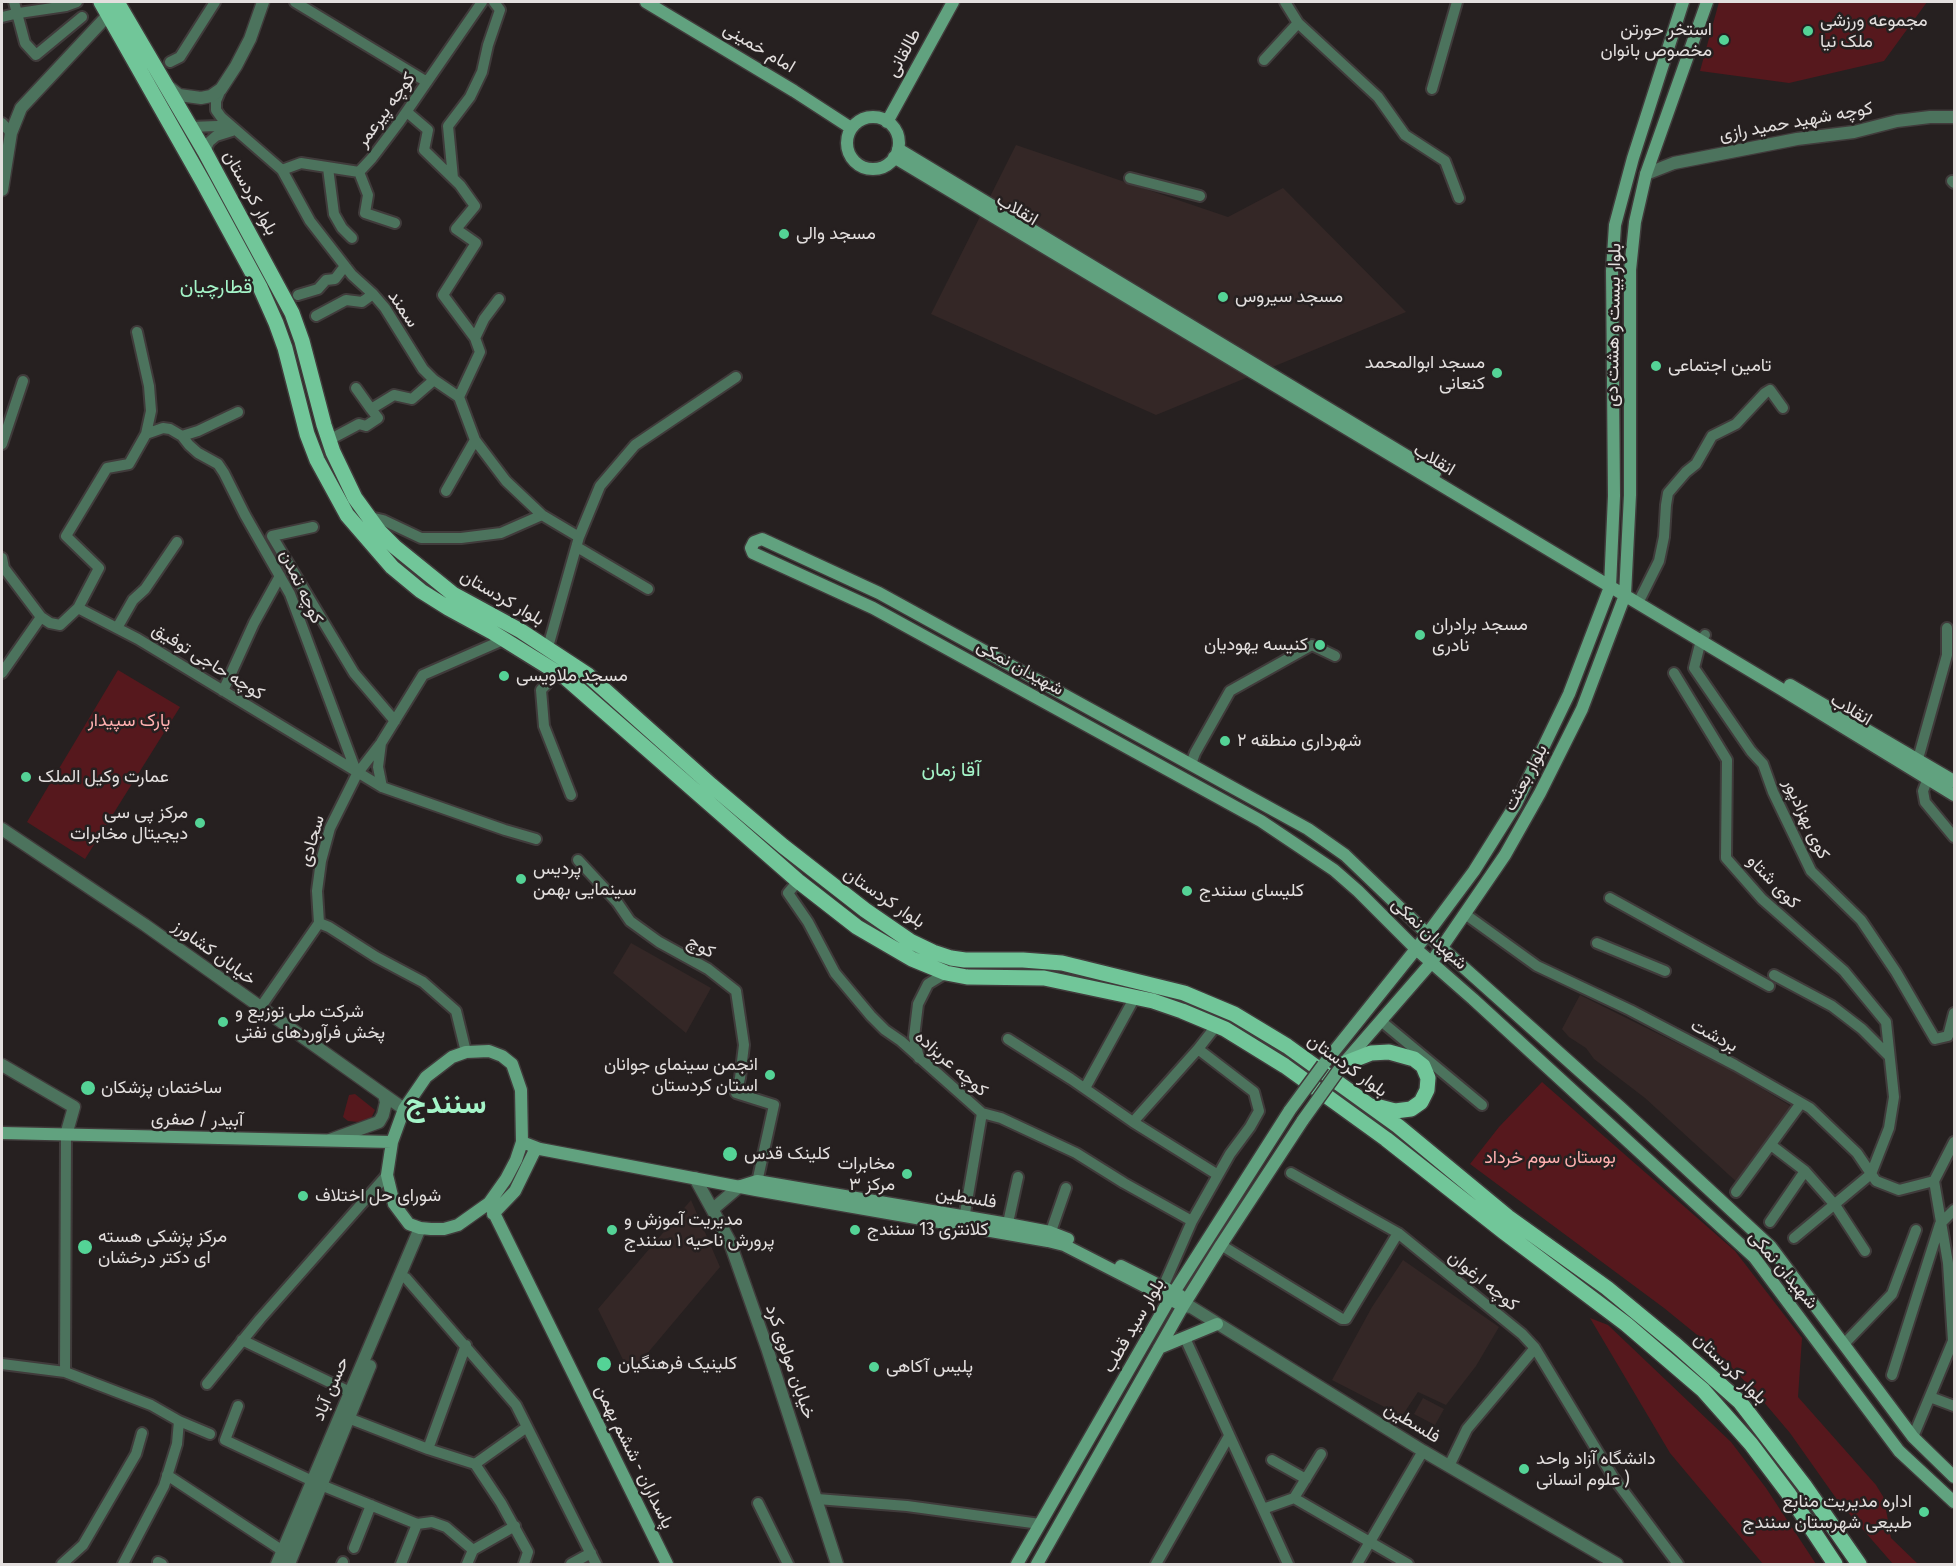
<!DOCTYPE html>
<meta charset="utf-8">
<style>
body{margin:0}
#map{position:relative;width:1956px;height:1566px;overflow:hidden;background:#262020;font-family:"Fira Sans Condensed",sans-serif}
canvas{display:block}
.frame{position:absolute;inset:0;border:3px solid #e3dfde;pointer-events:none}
</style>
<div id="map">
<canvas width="1956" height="1566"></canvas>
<div class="frame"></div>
</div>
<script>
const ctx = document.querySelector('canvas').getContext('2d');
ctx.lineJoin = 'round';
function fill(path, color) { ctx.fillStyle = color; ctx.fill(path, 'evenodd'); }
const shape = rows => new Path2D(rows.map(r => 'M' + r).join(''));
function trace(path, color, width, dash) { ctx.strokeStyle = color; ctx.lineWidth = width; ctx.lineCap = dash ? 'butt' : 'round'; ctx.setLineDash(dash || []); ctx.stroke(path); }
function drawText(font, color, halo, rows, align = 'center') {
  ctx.font = font + ' "Fira Sans Condensed",Vazirmatn,sans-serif'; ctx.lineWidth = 5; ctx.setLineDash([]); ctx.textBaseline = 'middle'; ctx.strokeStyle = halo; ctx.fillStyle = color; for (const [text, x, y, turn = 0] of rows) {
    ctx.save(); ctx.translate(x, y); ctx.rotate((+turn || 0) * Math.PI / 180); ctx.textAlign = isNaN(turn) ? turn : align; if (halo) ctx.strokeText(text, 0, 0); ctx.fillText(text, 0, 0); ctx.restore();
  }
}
fill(shape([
 [1016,145,1228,217,1283,188,1406,312,1156,415,931,314],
 [631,943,711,988,686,1033,613,973],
 [1580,995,1733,1071,1792,1107,1740,1185,1645,1098,1594,1059,1586,1048,1569,1037,1562,1029],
 [691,1200,720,1267,630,1374,598,1309],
 [1403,1260,1499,1327,1476,1366,1446,1405,1418,1392,1402,1416,1332,1380,1372,1307],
 [1423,1398,1444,1409,1435,1425,1414,1414]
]), '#342726');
fill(shape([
 [1719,2,1927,2,1884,61,1789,83,1700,71],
 [118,670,180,707,85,859,27,822],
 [1542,1082,1735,1251,1802,1338,1798,1397,1876,1485,1884,1498,1891,1538,1918,1564,1893,1564,1838,1501,1790,1433,1757,1394,1712,1347,1664,1308,1470,1164,1499,1127],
 [355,1094,375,1110,369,1123,348,1121,343,1117,349,1095],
 [1590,1318,1608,1325,1731,1442,1766,1488,1816,1564,1763,1564,1670,1453]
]), '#56181d');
const minor = shape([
 [14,2,25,43,36,55,82,17],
 [295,2,427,82],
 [1285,2,1298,23,1378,97,1405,135,1445,161,1459,198],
 [2,17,19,13,66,6,77,2],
 [1264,60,1298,23],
 [170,62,180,57,215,2],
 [221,89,216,101,216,110,221,117,282,170,310,221,352,275,373,294,385,308,423,369,434,380,459,397,475,440,506,481,542,515,579,537],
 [1432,89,1457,2],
 [407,112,428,130,424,150,460,185,475,206,456,229,476,243,443,295,475,338],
 [2,123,11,133],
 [190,127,217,126,236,130],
 [205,152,209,142,216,136,232,131],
 [328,168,334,214,342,228,352,238],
 [282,170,301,163,359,172,372,158,400,121,482,2],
 [359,172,368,195,365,213,395,223],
 [453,178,448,126,470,97,482,72,488,45,500,10,494,2],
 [1130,178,1200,196],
 [1952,181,1954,183],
 [298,295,318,289,326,280,335,279,345,266],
 [316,316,346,300,362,302,373,294],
 [356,388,371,409],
 [459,397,480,352,475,338,484,319,499,299],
 [146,434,163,428,170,429,182,436,198,431,238,412],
 [182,436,189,445,198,453,218,464,224,473,245,515,290,594,357,774],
 [329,440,359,424,366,426,378,418,371,409,394,395,412,399,434,380],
 [2,444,23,381],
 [446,491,475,440],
 [370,517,383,520,421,538,461,538,501,533,542,515],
 [313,527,272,536,354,673,395,721],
 [577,547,648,589],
 [2,558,4,568,41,617,50,623,60,625,78,608,138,639,382,787,505,830,536,839],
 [1641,597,1659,561,1664,537,1666,505,1668,493,1686,472,1696,464,1712,436,1736,424,1765,393,1770,390,1783,408],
 [78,608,99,568,66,536,107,468,129,464,146,434,151,411,149,386,137,332],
 [117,628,133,600,145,589,177,542],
 [1705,635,1701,640,1694,668,1751,751,1763,764,1773,792,1811,871,1861,920,1896,972,1935,1039,1948,1036,1954,1013],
 [548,647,579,537,600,486,635,445,736,377],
 [558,672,541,690,544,726,571,795],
 [2,673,41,617],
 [1674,673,1727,760,1726,858,1762,899,1844,971,1886,1022,1894,1097,1889,1128,1871,1174,1794,1238],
 [223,691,254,623,280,576],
 [381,743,378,767,382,787],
 [1191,764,1195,753,1230,691,1312,645,1335,656],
 [1916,766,1947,655,1947,628],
 [1928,778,1923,791,1925,802,1954,837],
 [578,860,617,902,630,921,659,942,708,969,736,991,744,1045,740,1078,736,1093,774,1105,756,1187],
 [798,881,788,893,808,922,835,973,871,1016,885,1030,901,1041,982,1113,1001,1118,1076,1153,1124,1183,1192,1221],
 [1610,898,1769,986],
 [1465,914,1537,966,1630,1010,1735,1065,1810,1108,1857,1153,1876,1181,1899,1190,1934,1181],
 [319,923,317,891,321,861,330,828,357,774,381,743,423,675,503,640],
 [319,923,329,927,376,957,423,982,456,1011,466,1052],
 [1597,943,1665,971],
 [1774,975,1832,1006,1862,1029,1889,1056],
 [260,1008,319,923],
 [1381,1021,1482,1105],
 [1008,1039,1071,1079,1133,1122,1218,1175],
 [919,1058,914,1037,918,1004,928,984,946,973],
 [1085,1088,1135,997],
 [1133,1122,1198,1049,1216,1026],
 [1771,1145,1805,1171,1835,1205,1865,1251],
 [1291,1173,1398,1233],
 [1934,1181,1954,1142],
 [1736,1192,1801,1103],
 [1770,1222,1805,1171],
 [963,1225,982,1113],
 [1006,1232,1018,1177],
 [1048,1240,1066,1188],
 [1221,1245,1342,1319,1346,1319,1398,1233,1522,1334,1535,1348,1613,1477,1678,1564],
 [406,1278,516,1405,596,1564],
 [1163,1287,1192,1221,1230,1154,1250,1127,1259,1111,1254,1092,1198,1049],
 [1185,1338,1288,1564],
 [242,1340,350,1392],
 [1844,1344,1892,1294,1916,1230],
 [2,1364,65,1372,151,1405,179,1421,210,1434],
 [65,1372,66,1135],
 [1892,1375,1940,1224,1954,1210],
 [207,1384,260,1319,387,1175],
 [1930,1397,1954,1406],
 [238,1406,225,1440,321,1485,417,1524,432,1522,446,1527,473,1550],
 [343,1416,428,1449,475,1464,501,1503,528,1552,524,1564],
 [1913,1437,1953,1341,1948,1263,1934,1181],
 [428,1449,466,1345],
 [1272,1460,1306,1479],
 [475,1464,527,1427],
 [1449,1466,1467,1429,1535,1348],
 [167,1475,289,1555],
 [1294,1498,1408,1564],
 [1294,1498,1321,1454],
 [817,1499,907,1506,1040,1524],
 [758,1503,788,1564],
 [1263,1509,1294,1498],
 [354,1548,371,1505],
 [158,1562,162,1564],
 [62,1564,83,1545,136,1454,142,1433],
 [123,1564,164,1486,177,1444,179,1421],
 [342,1564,343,1562],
 [401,1564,417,1524],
 [467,1564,473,1550,515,1526],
 [571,1564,591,1553],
 [1156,1564,1229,1436],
 [1357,1564,1423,1451]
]);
const tertiary = shape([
 [169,87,179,95,201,98,211,96,221,89,236,66,250,39,263,2],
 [1646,174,1674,163,1797,139,1854,132,1897,121,1930,117,1954,117],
 [2,190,11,133,21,108,109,14],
 [2,829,145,925,404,1109],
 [2,1065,74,1107,66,1135],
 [330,1140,379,1122,383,1115,386,1102,384,1095],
 [695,1178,729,1240,767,1348,837,1564],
 [713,1209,740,1186],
 [1183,1306,1191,1307,1423,1451,1617,1564],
 [277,1564,420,1228],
 [289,1564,370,1366]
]);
const secondary = shape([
 [646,2,794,91,851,128],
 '847 143a26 26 0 1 1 52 0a26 26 0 1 1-52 0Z',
 [887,122,953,2],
 [898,149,1435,473],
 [894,157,1781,689,1954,795],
 [1790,685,1954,781],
 [489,1051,502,1056,512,1064,521,1090,522,1142,516,1160,506,1179,489,1203,458,1225,444,1229,431,1229,420,1228,409,1224,394,1204,387,1175,392,1142,404,1109,426,1077,452,1057,466,1052,489,1051],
 [1344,1063,1431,963,1505,855,1540,793,1582,709,1625,595,1630,495,1630,270,1635,222,1646,174,1707,2],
 [1323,1065,1416,949,1474,871,1516,804,1569,694,1610,587,1614,496,1612,271,1615,225,1633,158,1683,2],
 [2,1133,392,1142],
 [522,1142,540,1149,756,1190,1048,1241,1064,1245,1183,1306],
 [741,1186,757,1181,1008,1224,1050,1232,1068,1239],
 [489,1203,667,1564],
 [493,1214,515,1191,536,1148],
 [1121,1266,1181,1296],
 [1159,1348,1217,1324],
 [1954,1477,1913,1437,1771,1247,1621,1108,1442,948,1345,855,1308,829,879,593,762,539,754,542,751,548,753,553,873,608,1261,821,1334,870,1358,891,1416,949,1473,999,1754,1257,1899,1451,1954,1502],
 [1017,1564,1169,1300,1290,1110],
 [1037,1564,1183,1306,1221,1245,1303,1120]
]);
const primary = shape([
 [101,2,203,182,260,287,276,323,285,348,307,434,317,460,347,515,392,567,421,591,448,608,492,632,566,678,798,881,857,927,912,959,946,973,967,977,1044,978,1153,1001,1182,1011,1225,1029,1285,1066,1386,1139,1504,1232,1626,1324,1703,1390,1751,1444,1788,1493,1835,1564],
 [117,2,205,152,292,313,302,341,324,425,333,452,355,498,379,531,395,547,453,594,521,631,588,675,711,785,783,846,865,910,910,941,933,952,951,958,965,960,1023,960,1062,963,1184,993,1234,1014,1287,1046,1398,1126,1508,1217,1607,1288,1676,1345,1740,1402,1804,1485,1859,1564],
 [1343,1064,1371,1053,1389,1052,1414,1059,1423,1066,1428,1078,1427,1090,1421,1102,1411,1109,1395,1111,1376,1106]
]);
trace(minor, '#403b3b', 14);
trace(tertiary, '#403b3b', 15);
trace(secondary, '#403b3b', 15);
trace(primary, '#403b3b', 18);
trace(minor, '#4c735d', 10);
trace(tertiary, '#4c735d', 12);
trace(secondary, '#61a27f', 12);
trace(primary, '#71c699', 15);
const secondaryBridge = shape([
 [1290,1110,1323,1065],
 [1303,1120,1343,1064]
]);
trace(secondaryBridge, '#403b3b', 15, []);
trace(secondaryBridge, '#61a27f', 12);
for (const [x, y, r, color] of [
 [1808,31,6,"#54d396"],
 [1724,40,6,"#54d396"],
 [784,234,6,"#54d396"],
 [1223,297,6,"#54d396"],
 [1656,366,6,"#54d396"],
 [1497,373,6,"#54d396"],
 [1420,635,6,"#54d396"],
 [1320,645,6,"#54d396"],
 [504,676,6,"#54d396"],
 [1225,741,6,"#54d396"],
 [26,777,6,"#54d396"],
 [200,823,6,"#54d396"],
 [521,879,6,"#54d396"],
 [1187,891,6,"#54d396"],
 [223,1022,6,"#54d396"],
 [770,1075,6,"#54d396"],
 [88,1088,8,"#54d396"],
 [730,1154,8,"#54d396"],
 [907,1174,6,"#54d396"],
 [303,1196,6,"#54d396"],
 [612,1230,6,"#54d396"],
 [855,1230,6,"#54d396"],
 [85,1247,8,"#54d396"],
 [604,1364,8,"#54d396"],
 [874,1367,6,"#54d396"],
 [1524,1469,6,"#54d396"],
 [1924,1512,6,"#54d396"]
]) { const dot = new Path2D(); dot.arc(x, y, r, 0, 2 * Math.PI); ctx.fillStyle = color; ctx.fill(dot); trace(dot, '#262020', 2); }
drawText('18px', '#e3dfde', '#262020', [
 ["مجموعه ورزشی",1820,21],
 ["ملک نیا",1820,42],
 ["استخر حورتن",1712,30,"right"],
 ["مخصوص بانوان",1712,51,"right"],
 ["مسجد والی",796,234],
 ["مسجد سیروس",1235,297],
 ["مسجد ابوالمحمد",1485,363,"right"],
 ["کنعانی",1485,384,"right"],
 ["تامین اجتماعی",1668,366],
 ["مسجد برادران",1432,625],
 ["نادری",1432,646],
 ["کنیسه یهودیان",1308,645,"right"],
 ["مسجد ملاویسی",516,676],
 ["شهرداری منطقه ۲",1237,741],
 ["عمارت وکیل الملک",38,777],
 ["مرکز پی سی",188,813,"right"],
 ["دیجیتال مخابرات",188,834,"right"],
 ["پردیس",533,869],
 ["سینمایی بهمن",533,890],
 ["کلیسای سنندج",1199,891],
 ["شرکت ملی توزیع و",235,1012],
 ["پخش فرآوردهای نفتی",235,1033],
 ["انجمن سینمای جوانان",758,1065,"right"],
 ["استان کردستان",758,1086,"right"],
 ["ساختمان پزشکان",101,1088],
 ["کلینک قدس",744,1154],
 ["مخابرات",895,1164,"right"],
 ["مرکز ۳",895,1185,"right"],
 ["شورای حل اختلاف",315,1196],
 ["مدیریت آموزش و",624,1220],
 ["پرورش ناحیه ۱ سنندج",624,1241],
 ["کلانتری 13 سنندج",867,1230],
 ["مرکز پزشکی هسته",98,1237],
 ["ای دکتر درخشان",98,1258],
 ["کلینیک فرهنگیان",618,1364],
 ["پلیس آکاهی",886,1367],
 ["دانشگاه آزاد واحد",1536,1459],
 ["علوم انسانی )",1536,1480],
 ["اداره مدیریت منابع",1912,1502,"right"],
 ["طبیعی شهرستان سنندج",1912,1523,"right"]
], 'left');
drawText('18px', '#e3dfde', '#262020', [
 ["امام خمینی",759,48,31],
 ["طالقانی",904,53,-61],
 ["کوچه پیرعمر",386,110,-54],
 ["کوچه شهید حمید رازی",1796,122,-10],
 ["بلوار کردستان",250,193,61],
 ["انقلاب",1017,210,31],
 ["سمند",403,309,56],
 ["بلوار بیست و هشت دی",1614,325,-89],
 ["انقلاب",1434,460,31],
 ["کوچه تمدن",301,587,65],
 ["بلوار کردستان",502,598,30],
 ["کوچه حاجی توفیق",208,662,32],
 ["شهیدان نمکی",1020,668,29],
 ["انقلاب",1851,710,31],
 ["بلوار بعثت",1526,778,-62],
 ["کوی بهزادپور",1806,819,65],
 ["سجادی",312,841,-74],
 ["کوی شتاو",1773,882,46],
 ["بلوار کردستان",884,898,34],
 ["شهیدان نمکی",1429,934,43],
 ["کوچ",701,947,30],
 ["خیابان کشاورز",214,953,36],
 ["بردشت",1714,1036,28],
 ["کوچه عربزاده",951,1064,41],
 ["بلوار کردستان",1347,1066,36],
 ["آبیدر / صفری",197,1120,1],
 ["فلسطین",966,1198,9],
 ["شهیدان نمکی",1783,1270,50],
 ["کوچه ارغوان",1483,1281,39],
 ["بلوار سید قطب",1134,1326,-60],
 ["خیابان مولوی کرد",790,1362,71],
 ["بلوار کردستان",1730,1369,44],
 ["حسن آباد",331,1389,-67],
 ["فلسطین",1412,1423,31],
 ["پاسداران - ششم بهمن",634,1457,64]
]);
drawText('18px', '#feafaf', '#262020', [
 ["پارک سپیدار",129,721],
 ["بوستان سوم خرداد",1550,1158]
]);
drawText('20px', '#a4f4c8', '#262020', [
 ["قطارچیان",216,287],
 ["آقا زمان",951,770]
]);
drawText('bold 30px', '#a4f4c8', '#262020', [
 ["سنندج",446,1105]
]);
</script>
